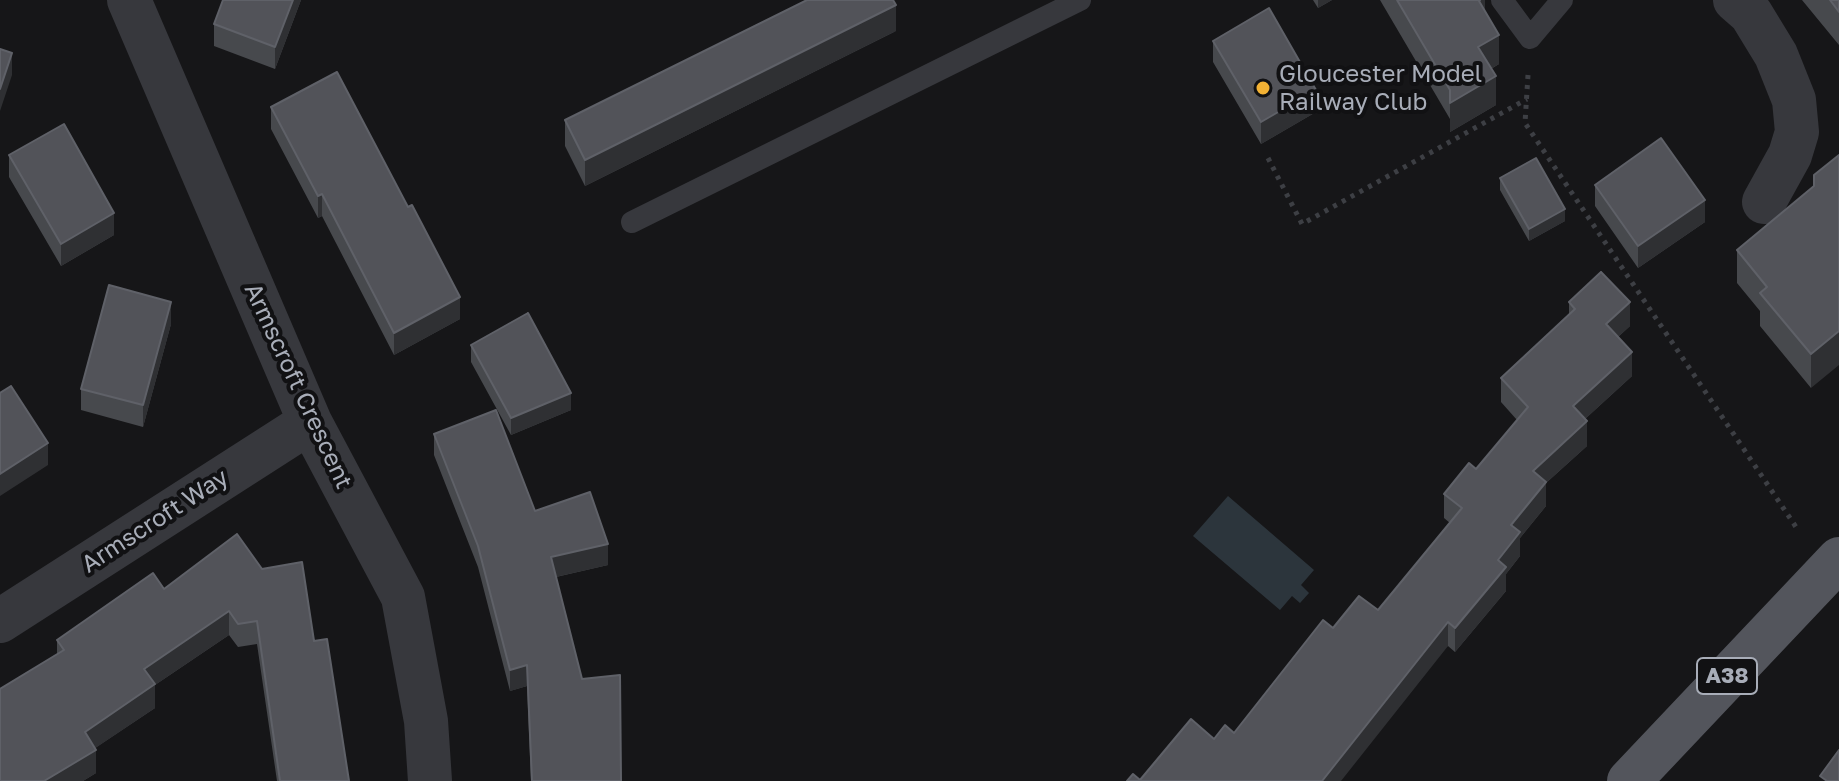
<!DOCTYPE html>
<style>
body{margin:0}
canvas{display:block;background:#161618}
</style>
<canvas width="1839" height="781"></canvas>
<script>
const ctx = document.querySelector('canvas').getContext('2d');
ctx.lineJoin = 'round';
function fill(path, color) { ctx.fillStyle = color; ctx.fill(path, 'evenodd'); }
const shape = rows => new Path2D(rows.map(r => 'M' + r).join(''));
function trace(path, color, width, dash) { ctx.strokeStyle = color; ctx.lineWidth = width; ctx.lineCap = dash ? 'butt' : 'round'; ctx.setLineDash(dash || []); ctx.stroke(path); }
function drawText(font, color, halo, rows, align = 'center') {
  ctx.font = font + ' "Golos Text",sans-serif'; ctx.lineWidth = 8; ctx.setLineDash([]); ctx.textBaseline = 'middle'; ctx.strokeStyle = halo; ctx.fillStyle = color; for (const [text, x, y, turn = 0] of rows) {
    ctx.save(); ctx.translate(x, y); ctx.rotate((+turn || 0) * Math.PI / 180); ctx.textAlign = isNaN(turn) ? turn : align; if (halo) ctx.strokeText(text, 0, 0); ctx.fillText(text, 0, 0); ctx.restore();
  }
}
fill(shape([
 [1228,496,1314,570,1301,585,1309,593,1300,603,1292,596,1280,610,1193,536]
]), '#2c353c');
trace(shape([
 [1528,75,1525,123,1798,530],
 [1268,158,1302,224,1527,99]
]), '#3d3f44', 5, [4, 6]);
trace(shape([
 [1502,0,1530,38,1562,0],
 [632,222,1080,0]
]), '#37383d', 22);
trace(shape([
 [129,0,310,422,403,597,426,721,430,781],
 [1735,0,1751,14,1776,55,1794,100,1797,132,1790,155,1764,202],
 [0,621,310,422]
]), '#37383d', 44);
trace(shape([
 [1629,781,1839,559]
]), '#53555c', 44);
fill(shape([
 [223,0,301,0,275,69,214,46,214,24],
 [1313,0,1332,0,1318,8],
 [1380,0,1485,0,1485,12,1499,64,1491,69,1496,105,1450,132,1450,119],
 [1802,0,1839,0,1839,45],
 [896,31,585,186,565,146,565,120],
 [1213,41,1316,112,1261,144,1213,62],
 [271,107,460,319,394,355,322,216,318,218,271,129],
 [9,155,114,235,61,266,9,177],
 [1500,178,1565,221,1529,241,1500,190],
 [1595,185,1705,222,1638,268,1595,206],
 [1814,186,1811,388,1760,326,1760,311,1737,283,1737,250],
 [1569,302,1630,326,1618,337,1632,376,1585,419,1587,446,1546,483,1546,506,1520,538,1520,556,1506,574,1506,591,1455,652,1448,646,1140,780,1214,739,1234,733,1333,628,1378,610,1450,523,1444,518,1444,494,1476,469,1517,420,1501,402,1501,378,1569,315],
 [171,324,143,427,81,410,81,389],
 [471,345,571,410,511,435,471,362],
 [434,434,608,565,556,577,582,679,621,781,531,781,527,686,510,691,478,567,434,455],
 [164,589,314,641,349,781,277,781,257,644,238,647,229,635,155,685,155,708,95,748,96,773,83,781,0,781,57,654,57,640]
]), '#47494d');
fill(shape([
 [293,0,301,0,275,69,275,47],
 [1318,0,1332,0,1318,8],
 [1480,0,1485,0,1485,26,1479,1],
 [896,5,896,31,585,186,585,160],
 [1499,35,1499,64,1478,76,1478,47],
 [12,53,12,75,0,111,0,89],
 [1496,76,1496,105,1450,132,1450,103],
 [1316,90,1316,112,1261,144,1261,122],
 [322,194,322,216,318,218,318,196],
 [1705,200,1705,222,1638,268,1638,246],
 [1565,209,1565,221,1529,241,1529,229],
 [114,213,114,235,61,266,61,244],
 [460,297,460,319,394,355,394,333],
 [171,302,171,324,143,427,143,405],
 [1630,302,1630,326,1606,348,1606,324],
 [1839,331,1839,365,1811,388,1811,354],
 [1632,352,1632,376,1573,430,1573,406],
 [571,393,571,410,511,435,511,418],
 [1587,421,1587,446,1546,483,1546,506,1520,538,1520,556,1506,574,1506,591,1455,652,1455,628,1498,560,1533,471],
 [48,443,48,465,0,496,0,474],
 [608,544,608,565,551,578,551,557],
 [229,611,229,635,155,685,155,708,85,755,85,732,144,669],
 [1448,622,1448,646,1341,781,1322,781],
 [527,665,527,686,510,691,510,670],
 [96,750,96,773,83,781,44,781]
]), '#2f3033');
const building = shape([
 [223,0,293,0,275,47,214,24,223,0],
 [807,0,893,0,896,5,585,160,565,120,807,0],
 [1397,0,1480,0,1479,1,1499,35,1478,47,1496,76,1450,103,1450,90,1397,0],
 [1830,0,1839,0,1839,12,1830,0],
 [1269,8,1316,90,1261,122,1213,41,1269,8],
 [0,49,12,53,0,89,0,49],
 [337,72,408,207,412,205,460,297,394,333,322,194,318,196,271,107,337,72],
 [64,124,114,213,61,244,9,155,64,124],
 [1661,138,1705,200,1638,246,1595,185,1661,138],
 [1839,155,1839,331,1811,354,1760,293,1767,287,1737,250,1814,186,1814,175,1839,155],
 [1536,158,1565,209,1529,229,1500,178,1536,158],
 [1601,272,1630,302,1606,324,1632,352,1573,406,1587,421,1533,471,1546,482,1511,525,1520,532,1498,560,1506,567,1455,628,1448,622,1322,781,1127,781,1133,774,1140,780,1191,719,1214,739,1225,725,1234,733,1323,620,1333,628,1359,596,1378,610,1462,508,1444,494,1469,463,1476,469,1528,407,1501,378,1575,309,1569,302,1601,272],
 [109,285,171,302,143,405,81,389,109,285],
 [528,313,571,393,511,418,471,345,528,313],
 [11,386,48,443,0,474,0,393,11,386],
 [496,410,535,511,590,492,608,544,551,557,582,679,620,675,621,781,532,781,527,665,510,670,478,546,434,434,496,410],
 [237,534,262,569,302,562,314,641,327,639,349,781,280,781,257,621,238,624,229,611,144,669,155,684,85,732,96,750,44,781,0,781,0,689,64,650,57,640,153,573,164,589,237,534],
 [1839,750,1839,781,1827,781,1820,776,1839,750]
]);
fill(building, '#525359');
trace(building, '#5f6168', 2);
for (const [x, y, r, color] of [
 [1263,88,8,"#f2b134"]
]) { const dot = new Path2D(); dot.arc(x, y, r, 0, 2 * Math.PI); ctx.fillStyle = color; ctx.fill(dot); trace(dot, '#111113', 3); }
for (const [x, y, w] of [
 [1727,676,60]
]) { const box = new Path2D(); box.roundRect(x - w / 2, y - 18, w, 36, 6); ctx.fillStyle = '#111113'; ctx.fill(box); trace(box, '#a8adb8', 2); }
drawText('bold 22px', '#a8adb8', null, [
 ["A38",1727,676]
]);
drawText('24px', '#a8adb8', '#111113', [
 ["Gloucester Model",1279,74],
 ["Railway Club",1279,102]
], 'left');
drawText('24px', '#a8adb8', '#111113', [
 ["Armscroft Crescent",298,386,65],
 ["Armscroft Way",155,521,-33]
]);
</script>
